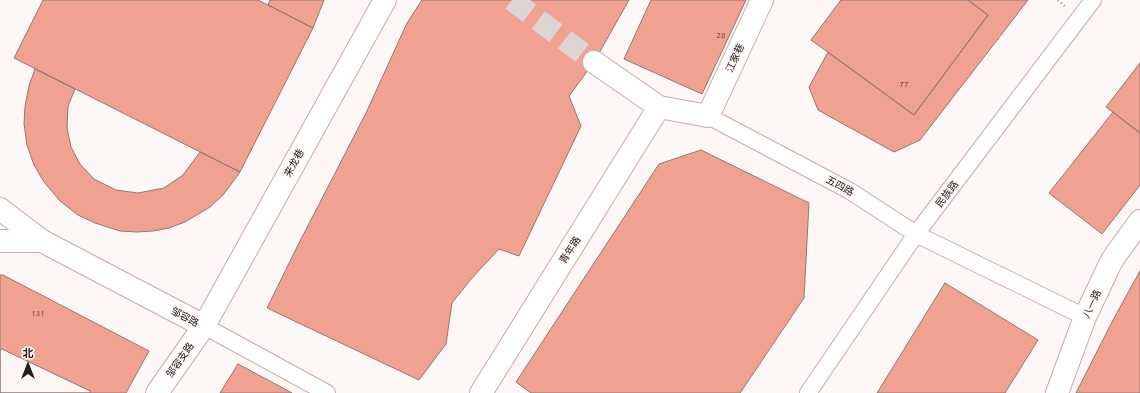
<!DOCTYPE html>
<meta charset="utf-8">
<style>
body{margin:0}
#map{position:relative;width:1140px;height:393px;overflow:hidden;background:#fcf6f5;font-family:Ubuntu,"Noto Sans SC",sans-serif}
canvas{display:block}
.north{position:absolute;left:8px;top:345px;width:40px;height:40px;-webkit-text-stroke:3px #fcf6f5;paint-order:stroke;rotate:0deg;font-size:11px;font-weight:700;line-height:16px;text-align:center;color:#251b19}
.north::after{content:'';display:block;margin:auto;width:14px;height:18px;background:#251b19;clip-path:polygon(50% 0,100% 100%,50% 72%,0 100%)}
</style>
<div id="map">
<canvas width="1140" height="393"></canvas>
<div class="north">北</div>
</div>
<script>
const ctx = document.querySelector('canvas').getContext('2d');
ctx.lineJoin = 'round';
function fill(path, color) { ctx.fillStyle = color; ctx.fill(path, 'evenodd'); }
const shape = rows => new Path2D(rows.map(r => 'M' + r).join(''));
function trace(path, color, width, dash) { ctx.strokeStyle = color; ctx.lineWidth = width; ctx.lineCap = dash ? 'butt' : 'round'; ctx.setLineDash(dash || []); ctx.stroke(path); }
function drawText(font, color, halo, rows, align = 'center') {
  ctx.font = font + ' Ubuntu,"Noto Sans SC",sans-serif'; ctx.lineWidth = 3.5; ctx.setLineDash([]); ctx.textBaseline = 'middle'; ctx.strokeStyle = halo; ctx.fillStyle = color; for (const [text, x, y, turn = 0] of rows) {
    ctx.save(); ctx.translate(x, y); ctx.rotate((+turn || 0) * Math.PI / 180); ctx.textAlign = isNaN(turn) ? turn : align; if (halo) ctx.strokeText(text, 0, 0); ctx.fillText(text, 0, 0); ctx.restore();
  }
}
const building = shape([
 [43,0,258,0,313,28,240,172,14,58,43,0],
 [270,0,324,0,313,28,268,5,270,0],
 [422,0,629,0,594,62,569,96,581,126,519,256,499,249,471,279,452,303,446,344,419,380,267,308,297,247,366,113,407,23,422,0],
 [651,0,746,0,702,94,624,59,651,0],
 [841,0,968,0,988,15,914,115,811,40,841,0],
 [968,0,1028,0,920,140,894,152,818,110,809,87,828,52,914,115,988,15,968,0],
 [1140,63,1140,133,1106,107,1140,63],
 [35,69,75,89,68,106,67,128,71,147,80,164,94,179,116,190,138,193,164,188,183,175,200,152,240,172,224,194,210,207,185,222,169,228,153,231,137,232,120,231,95,223,78,215,60,201,44,182,34,165,27,145,24,124,25,106,29,86,35,69],
 [1113,112,1140,133,1140,185,1102,234,1049,193,1113,112],
 [701,150,809,203,804,298,740,393,531,393,516,382,659,164,701,150],
 [1140,271,1140,393,1076,393,1113,320,1140,271],
 [0,275,3,275,149,351,126,393,0,393,0,275],
 [945,283,1038,340,1005,393,877,393,945,283],
 [2,349,90,391,90,393,0,393,0,350,2,349],
 [238,364,292,393,220,393,238,364]
]);
fill(building, '#f1a190');
trace(building, '#907772', 1);
trace(shape([
 [512,0,594,62]
]), '#dcd5d4', 22, [22, 11]);
const pedestrian = shape([
 [708,116,850,191,916,234,1085,317],
 [204,326,327,393],
 [808,393,916,234,1093,0]
]);
const minor = shape([
 [0,241,42,241],
 [481,393,659,107]
]);
const tertiary = shape([
 [594,62,659,107,708,116,762,0],
 [0,209,42,241,204,326],
 [157,393,204,326,385,0],
 [1057,393,1085,317,1112,260,1140,221]
]);
trace(pedestrian, '#c7ada7', 18);
trace(minor, '#c7ada7', 24);
trace(tertiary, '#c7ada7', 24);
trace(shape([
 [1058,0,1067,8]
]), '#999290', 2.5, [1, 3]);
trace(pedestrian, '#fff', 16);
trace(minor, '#fff', 22);
trace(tertiary, '#fff', 22);
drawText('8px', '#583c37', null, [
 ["28",721,35],
 ["77",904,84],
 ["131",38,313]
]);
drawText('10px', '#251b19', '#fcf6f5', [
 ["江家巷",735,58,-65],
 ["来龙巷",294,163,-61],
 ["五四路",840,186,29],
 ["民族路",947,194,-53],
 ["青年路",570,250,-58],
 ["八一路",1092,304,-65],
 ["邹容路",185,317,28],
 ["邹容支路",180,360,-55]
]);
</script>
